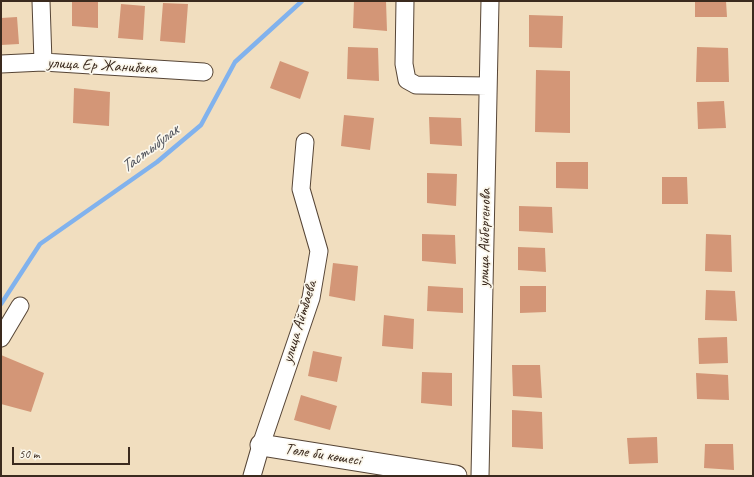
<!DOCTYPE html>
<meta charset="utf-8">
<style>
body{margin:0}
#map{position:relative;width:754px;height:477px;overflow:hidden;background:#f1debf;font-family:Caveat,sans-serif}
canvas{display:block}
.frame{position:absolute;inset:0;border:2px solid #3b2a1e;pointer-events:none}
.scale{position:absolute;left:12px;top:447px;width:118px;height:18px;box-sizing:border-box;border:2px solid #3b2a1e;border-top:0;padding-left:5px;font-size:12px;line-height:14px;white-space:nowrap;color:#3b2a1e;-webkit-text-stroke:3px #fbf7ec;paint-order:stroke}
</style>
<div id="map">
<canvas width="754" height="477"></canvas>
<div class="frame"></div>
<div class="scale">50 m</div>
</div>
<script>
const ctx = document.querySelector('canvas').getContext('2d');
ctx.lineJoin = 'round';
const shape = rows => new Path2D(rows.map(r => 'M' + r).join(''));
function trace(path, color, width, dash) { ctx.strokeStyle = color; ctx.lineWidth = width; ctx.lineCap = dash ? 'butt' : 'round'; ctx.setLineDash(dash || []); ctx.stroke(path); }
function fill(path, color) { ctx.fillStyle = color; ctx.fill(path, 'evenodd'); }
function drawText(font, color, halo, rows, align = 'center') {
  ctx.font = font + ' Caveat,sans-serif'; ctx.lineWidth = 3.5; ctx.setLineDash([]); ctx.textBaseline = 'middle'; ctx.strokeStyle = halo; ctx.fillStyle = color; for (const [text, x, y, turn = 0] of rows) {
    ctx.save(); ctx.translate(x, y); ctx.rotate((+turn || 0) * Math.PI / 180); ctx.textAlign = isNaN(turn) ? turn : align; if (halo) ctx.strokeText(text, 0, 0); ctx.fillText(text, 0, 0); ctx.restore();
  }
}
trace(shape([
 [1,304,40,244,157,162,201,125,235,62,302,1]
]), '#81b2ed', 4.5);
fill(shape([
 [72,1,98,1,98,28,72,26],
 [354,1,386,1,387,31,353,28],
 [695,1,726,1,727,17,695,17],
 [163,3,188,4,185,43,160,41],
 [121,4,145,6,143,40,118,38],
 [529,15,563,16,562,48,529,47],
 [17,17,19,44,1,45,1,18],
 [348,47,378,48,379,81,347,79],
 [697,47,728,48,729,82,696,82],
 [280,61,309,72,300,99,270,88],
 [536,70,570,71,570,133,535,132],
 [74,88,110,92,109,126,73,123],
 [724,101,726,128,698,129,697,102],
 [344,115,374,118,370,150,341,146],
 [429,117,461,118,462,146,430,144],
 [556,162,588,162,588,189,556,188],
 [427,173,457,174,456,206,427,203],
 [662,177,687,177,688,204,662,204],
 [519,206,552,207,553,233,519,231],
 [422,234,455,235,456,264,422,261],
 [706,234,731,235,732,272,705,271],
 [518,247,545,248,546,272,518,270],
 [333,263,358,266,355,301,329,296],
 [428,286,463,288,463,313,427,311],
 [520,286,546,286,546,312,520,313],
 [706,290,735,291,737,321,705,320],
 [384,315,414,319,413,349,382,346],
 [727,337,728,363,699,364,698,338],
 [313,351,342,357,337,382,308,376],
 [1,355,44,373,31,412,1,404],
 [512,365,540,365,542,398,513,396],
 [422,372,452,373,452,406,421,403],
 [696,373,728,375,729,400,697,399],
 [301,395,337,406,330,430,294,420],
 [512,410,542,412,543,449,512,447],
 [657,437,658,463,629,464,627,438],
 [705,444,733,444,734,470,704,468]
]), '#d39677');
const minor = shape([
 [41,1,43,62],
 [405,1,404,64,407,80,416,85,488,86],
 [1,64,43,62,204,72],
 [1,338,20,306],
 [252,476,261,445,311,298,319,251,301,189,305,142],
 [480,476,490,1]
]);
const major = shape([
 [261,445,456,476]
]);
trace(minor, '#564536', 19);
trace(major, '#564536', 23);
trace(minor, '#fff', 17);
trace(major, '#fff', 21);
drawText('16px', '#3b2a1e', '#fbf7ec', [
 ["улица Ер Жанибека",102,66,3],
 ["улица Айбергенова",485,238,-89],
 ["улица Айтбаева",300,322,-73],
 ["Төле би көшесі",323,455,9]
]);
drawText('italic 17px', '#50535c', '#fbf7ec', [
 ["Тастыбулак",150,149,-37]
]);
</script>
